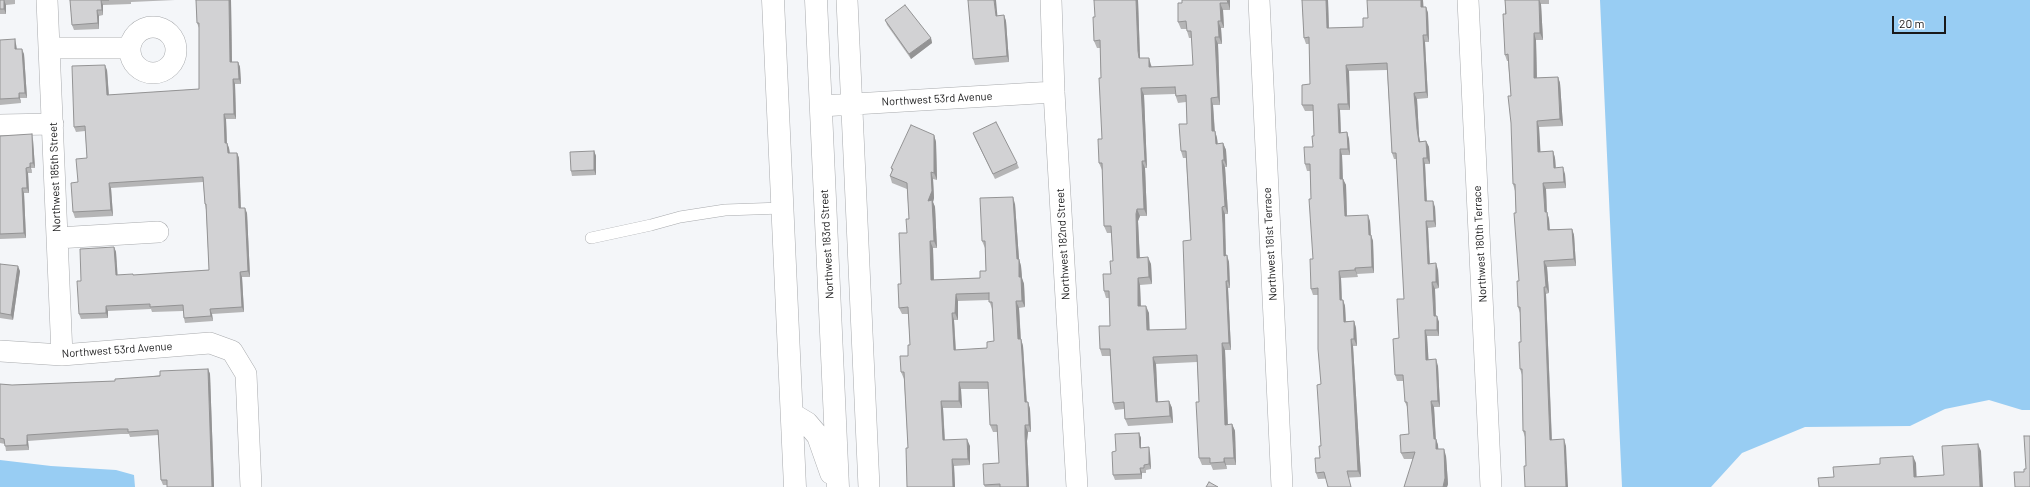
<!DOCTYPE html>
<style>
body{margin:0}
#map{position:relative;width:2030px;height:487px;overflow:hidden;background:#f4f6f9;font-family:Barlow,sans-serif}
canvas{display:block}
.scale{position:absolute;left:1892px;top:16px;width:54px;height:18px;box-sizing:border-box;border:2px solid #19191a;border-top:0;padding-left:5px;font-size:12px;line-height:14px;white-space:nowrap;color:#19191a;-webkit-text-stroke:3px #fff;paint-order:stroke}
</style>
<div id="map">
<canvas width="2030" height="487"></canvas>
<div class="scale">20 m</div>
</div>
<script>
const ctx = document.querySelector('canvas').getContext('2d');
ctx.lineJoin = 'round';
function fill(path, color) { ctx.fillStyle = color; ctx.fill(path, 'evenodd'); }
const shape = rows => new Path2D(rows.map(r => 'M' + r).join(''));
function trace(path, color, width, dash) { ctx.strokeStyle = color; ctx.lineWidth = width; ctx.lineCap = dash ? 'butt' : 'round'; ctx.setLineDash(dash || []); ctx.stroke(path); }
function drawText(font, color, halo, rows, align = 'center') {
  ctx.font = font + ' Barlow,sans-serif'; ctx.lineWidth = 3.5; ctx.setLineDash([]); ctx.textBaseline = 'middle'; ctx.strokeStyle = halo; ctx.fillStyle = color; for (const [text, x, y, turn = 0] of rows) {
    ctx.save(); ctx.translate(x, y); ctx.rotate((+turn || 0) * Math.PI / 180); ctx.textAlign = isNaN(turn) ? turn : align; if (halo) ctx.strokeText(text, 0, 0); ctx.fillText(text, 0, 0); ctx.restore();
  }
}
fill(shape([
 [1600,0,2030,0,2030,410,2022,410,1989,400,1945,409,1910,426,1805,427,1742,453,1711,487,1622,487],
 [0,460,51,466,116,470,134,475,135,487,0,487]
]), '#98cdf3');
const service = shape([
 [591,238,651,225,680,217,725,210,782,208]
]);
const minor = shape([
 [47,0,62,355],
 [847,0,869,487],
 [1051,0,1054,92,1077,487],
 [1259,0,1282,487],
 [1468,0,1491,487],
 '130 50a23 23 0 1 1 46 0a23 23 0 1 1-46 0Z',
 [50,48,130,48],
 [821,106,1054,92],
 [0,125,53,124],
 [57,238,158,232],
 [0,351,62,355,210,343,232,351,246,374,251,487]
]);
const primary = shape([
 [773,0,795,487],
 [816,0,838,487],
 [792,414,807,423,818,436,831,473]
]);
trace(service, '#a8aaad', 12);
trace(minor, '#a8aaad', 22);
trace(primary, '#a8aaad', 23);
trace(service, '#fff', 11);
trace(minor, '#fff', 21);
trace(primary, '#fff', 22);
fill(shape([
 [0,0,15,0,15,4,6,5,6,14,0,14],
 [70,0,175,0,131,2,131,4,103,5,103,15,99,16,99,29,74,30,72,25],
 [196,0,231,0,232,62,238,62,240,67,241,84,235,84,236,119,226,119,227,143,229,148,230,153,237,153,239,158,241,208,247,213,250,277,242,277,244,312,212,314,213,321,185,323,184,318,183,311,152,312,151,309,108,311,108,318,81,319,79,314,81,281,114,247,116,252,117,275,134,275,209,270,206,210,205,204,203,182,111,188,113,216,75,218,73,212,78,182,87,158,85,131,76,132,74,127,107,70,109,95,199,89,199,28,197,23],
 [1138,0,1140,58,1151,65,1152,67,1193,65,1192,38,1189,38,1187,31,1187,29,1181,29,1178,22,1182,3,1182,0,1230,0,1230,10,1223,10,1224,28,1221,28,1222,44,1218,44,1220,105,1213,105,1215,131,1217,138,1218,144,1223,143,1226,150,1227,167,1225,167,1228,214,1225,214,1225,231,1226,256,1229,262,1230,288,1228,288,1231,350,1225,350,1228,425,1232,424,1235,431,1236,465,1226,465,1227,469,1213,470,1211,465,1202,465,1199,458,1199,402,1197,362,1156,364,1158,402,1169,401,1172,408,1173,423,1128,426,1125,419,1124,409,1115,410,1113,403,1110,356,1102,356,1100,349,1110,326,1109,298,1106,298,1104,291,1111,274,1113,261,1111,233,1107,233,1104,226,1102,170,1099,163,1102,139,1101,78,1100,48,1097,48,1094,41,1095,17],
 [1175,94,1178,103,1186,102,1187,124,1181,151,1183,158,1186,158,1191,240,1186,329,1149,330,1149,313,1141,306,1140,285,1152,284,1151,264,1140,257,1138,221,1140,216,1147,216,1145,168,1147,168,1144,95],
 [1302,0,1328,0,1329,28,1363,27,1368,18,1423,7,1426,7,1428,13,1429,42,1425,42,1428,98,1417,99,1419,136,1420,141,1426,141,1429,147,1430,164,1425,164,1427,201,1435,207,1436,227,1428,228,1430,264,1438,270,1439,288,1435,289,1436,316,1439,322,1439,336,1427,336,1428,360,1438,366,1440,407,1434,407,1436,439,1438,445,1438,449,1446,456,1448,484,1447,487,1404,487,1413,459,1404,459,1401,453,1409,434,1408,409,1405,402,1404,381,1397,381,1395,375,1404,299,1397,159,1394,159,1392,153,1387,70,1349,71,1350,110,1340,110,1341,133,1347,132,1349,139,1350,155,1342,155,1343,179,1346,185,1347,216,1370,221,1371,235,1373,241,1374,273,1357,274,1358,277,1341,278,1342,300,1343,300,1345,306,1346,321,1354,321,1356,328,1357,346,1353,346,1361,477,1318,479,1316,473,1320,458,1321,446,1321,384,1318,295,1313,295,1311,289,1313,259,1311,199,1310,171,1307,171,1305,164,1313,147,1314,136,1313,111,1305,111,1302,105,1310,84,1309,44,1306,44,1304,38],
 [1505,0,1549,0,1549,4,1541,4,1543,40,1536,40,1537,78,1558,77,1560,83,1563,126,1539,127,1540,152,1553,151,1555,158,1556,168,1565,174,1566,188,1546,189,1547,212,1549,219,1550,229,1572,229,1574,235,1576,266,1547,267,1549,293,1546,294,1552,440,1566,446,1526,466,1525,437,1523,431,1522,375,1520,369,1521,342,1520,313,1518,307,1519,281,1515,191,1513,184,1511,96,1508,61,1507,61,1505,55],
 [1004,15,1006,21,1009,62,975,65,973,59,998,16],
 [885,20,931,38,932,43,911,59,887,25],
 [0,40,16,44,17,49,24,54,27,98,20,98,21,103,0,105],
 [973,133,1017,163,1019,168,995,179,975,138],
 [934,135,936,142,937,180,933,179,934,198,933,202,935,207,937,248,933,248,934,280,980,278,986,271,985,248,982,241,1015,204,1019,259,1021,266,1022,278,1024,284,1025,307,1019,308,1021,339,1023,346,1027,402,1028,402,1030,409,1031,432,1028,432,1027,441,1029,487,985,487,984,485,999,463,998,432,993,432,990,425,989,389,961,389,962,408,943,408,945,440,970,446,970,465,954,466,955,487,907,487,908,448,904,379,901,372,908,356,910,345,908,314,902,314,899,308,909,219,907,189,892,183,890,176,892,171,891,168],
 [989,300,992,309,994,341,987,348,956,350,954,320,958,320,958,301],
 [0,136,33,140,35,168,31,168,32,173,28,173,29,193,24,193,26,238,0,239],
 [594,151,596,156,596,175,572,176,571,171],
 [0,264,20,271,13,320,0,318],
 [208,369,210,374,214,487,167,487,167,485,163,485,161,480,158,435,130,437,129,434,121,434,28,441,29,450,6,451,5,444,0,443,0,384,12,385,115,381],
 [1139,433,1141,438,1141,448,1150,453,1151,469,1146,470,1146,473,1142,473,1142,479,1115,480,1113,475,1116,451]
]), '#b5b5b6');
fill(shape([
 [4,0,6,5,6,14,4,9],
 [101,0,103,5,103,15,102,10],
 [229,0,231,0,232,68,230,62],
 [994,0,996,0,998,22,996,16],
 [1136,0,1138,0,1140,58,1139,58,1138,51],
 [1227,0,1230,0,1230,10,1228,3],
 [1326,0,1328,0,1329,34,1327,28],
 [1421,0,1423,0,1424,13,1421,7],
 [1539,0,1541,4,1543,40,1540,33],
 [1220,3,1223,10,1224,28,1221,21],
 [1426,7,1428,13,1429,42,1427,35],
 [97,10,99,16,99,29,98,23],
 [1004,15,1006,21,1009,62,1007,56],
 [1218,21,1221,28,1222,44,1219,37],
 [1534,33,1536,40,1537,85,1534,78],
 [1423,35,1425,42,1428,98,1426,92],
 [1215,37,1218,44,1220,105,1218,97],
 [931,38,932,43,911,59,909,54],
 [15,39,16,44,17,54,15,49],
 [22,49,24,54,27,98,25,93],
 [1149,58,1151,65,1152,74,1149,67],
 [238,62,240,67,241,84,239,79],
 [105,65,107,70,109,100,107,95],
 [1346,65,1349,71,1350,110,1348,104],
 [1558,77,1560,83,1563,126,1560,119],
 [233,79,235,84,236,119,234,114],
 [1141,88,1144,95,1147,168,1145,161],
 [19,93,21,103,19,98],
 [1414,93,1417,99,1419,136,1421,148,1419,142,1417,129],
 [1211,98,1213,105,1215,138,1212,131],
 [1338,104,1340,110,1341,139,1339,133],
 [224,114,226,119,227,148,225,143],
 [1537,121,1539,127,1541,159,1538,152],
 [1215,131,1217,138,1218,151,1216,144],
 [1347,132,1349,139,1350,155,1348,149],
 [32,134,33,140,35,168,33,163],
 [934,135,936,142,937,180,934,173],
 [1426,141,1429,147,1430,164,1427,158],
 [227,143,229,148,230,158,228,153],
 [1223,143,1226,150,1227,167,1224,160],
 [1340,149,1342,155,1343,186,1340,179],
 [594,151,596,156,596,175,594,170],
 [1553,151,1555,158,1556,174,1554,168],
 [237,153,239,158,241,214,239,208],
 [1423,158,1425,164,1427,207,1425,201],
 [1222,160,1225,167,1228,214,1225,206],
 [1142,161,1145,168,1147,216,1144,209],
 [30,163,32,173,30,167],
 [1563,167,1565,174,1566,188,1564,182],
 [26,168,28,173,29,193,27,188],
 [931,172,933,179,934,198,933,202,935,207,937,248,934,241,928,201],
 [1343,179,1346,185,1347,222,1345,216],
 [109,183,111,188,113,216,111,210],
 [1543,183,1546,189,1547,219,1545,212],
 [22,188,24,193,26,238,24,233],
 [1013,197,1015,204,1019,259,1021,266,1022,278,1024,284,1025,307,1022,301,1017,259],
 [1433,201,1435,207,1436,227,1434,221],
 [1222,207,1225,214,1226,263,1224,256],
 [245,208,247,213,250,277,248,271],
 [1137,209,1140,216,1138,221,1140,265,1137,258,1136,214],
 [1547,212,1549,219,1550,236,1548,230],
 [1368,215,1370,221,1371,241,1369,235],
 [1426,221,1428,228,1430,270,1428,264],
 [1572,229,1574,235,1576,266,1574,259],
 [1371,235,1373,241,1374,273,1372,267],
 [930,241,933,248,934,287,931,280],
 [114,247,116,252,118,280,116,275],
 [1227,255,1229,262,1230,288,1228,281],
 [1148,257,1151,264,1152,284,1149,277],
 [1544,261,1547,267,1549,293,1546,287],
 [1436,263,1438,270,1439,288,1436,282],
 [18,266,20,271,13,320,11,315],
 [1355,268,1358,277,1355,270],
 [1339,271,1341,278,1342,307,1340,300],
 [240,272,242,277,244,312,242,307],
 [1138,278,1140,285,1141,313,1138,306],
 [1226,281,1228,288,1231,350,1229,343],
 [1432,282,1435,289,1436,322,1434,316],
 [1544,287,1546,294,1552,447,1550,440],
 [956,294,958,301,958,320,955,313],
 [1343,300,1345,306,1346,328,1344,322],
 [1016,301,1019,308,1021,346,1018,339],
 [106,306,108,311,108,318,106,313],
 [1146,306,1149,313,1150,337,1147,330],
 [210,309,212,314,213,321,211,316],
 [952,313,954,320,956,357,954,350],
 [1437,316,1439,322,1439,336,1437,330],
 [1354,321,1356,328,1357,346,1354,339],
 [1425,330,1427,336,1429,366,1426,360],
 [1021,339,1023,346,1027,409,1025,402],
 [1351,339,1353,346,1361,477,1358,471],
 [1222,343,1225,350,1228,432,1225,425],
 [1153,357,1156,364,1158,409,1156,402],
 [1436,359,1438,366,1440,407,1438,401],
 [208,369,210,374,214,487,212,487],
 [959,382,961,389,962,408,959,401],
 [941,401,943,408,945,447,943,440],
 [1169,401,1172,408,1173,423,1170,416],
 [1431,401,1434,407,1436,445,1434,439],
 [1028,402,1030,409,1031,432,1029,425],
 [1232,424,1235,431,1236,465,1234,458],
 [1025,425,1028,432,1027,441,1029,487,1027,487,1025,434],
 [1139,433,1141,438,1141,453,1140,448],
 [27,435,28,441,29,450,27,445],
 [967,439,970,446,970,465,968,459],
 [1436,439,1438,445,1439,456,1436,449],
 [1564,439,1566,446,1568,487,1566,487],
 [1978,444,1981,451,1983,487,1980,487],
 [1149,447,1150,453,1151,469,1149,464],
 [1444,449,1446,456,1448,484,1447,487,1443,487],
 [1913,456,1916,463,1917,484,1914,477],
 [1224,458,1226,465,1227,469,1224,462],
 [952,459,954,466,955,487,953,487],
 [1140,468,1142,473,1142,479,1141,474]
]), '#939394');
const building = shape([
 [0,0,4,0,4,9,0,9,0,0],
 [70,0,109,0,101,0,102,10,97,10,98,23,72,25,70,0],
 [196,0,229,0,230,62,238,62,239,79,233,79,234,114,224,114,225,143,227,143,228,153,237,153,239,208,245,208,248,271,240,272,242,307,210,309,211,316,184,318,183,305,150,307,150,304,106,306,106,313,79,314,77,281,81,281,80,249,114,247,116,275,133,274,133,275,209,270,206,204,205,204,203,177,109,183,111,210,73,212,71,183,78,182,76,159,87,158,85,126,74,127,72,66,105,65,107,95,199,89,199,23,197,23,196,0],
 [968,0,994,0,996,16,1004,15,1007,56,973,59,968,0],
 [1094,0,1136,0,1138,51,1139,58,1149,58,1149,67,1193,65,1191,31,1187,31,1186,21,1178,22,1178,3,1182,3,1182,0,1227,0,1228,3,1220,3,1221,21,1218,21,1219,37,1215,37,1218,97,1211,98,1212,131,1215,131,1216,144,1223,143,1224,160,1222,160,1225,206,1222,207,1223,224,1224,256,1227,255,1228,281,1226,281,1229,343,1222,343,1225,425,1232,424,1234,458,1224,458,1224,462,1210,463,1210,458,1199,458,1196,402,1199,402,1197,355,1153,357,1156,402,1169,401,1170,416,1125,419,1124,402,1113,403,1110,349,1100,349,1099,326,1110,326,1109,291,1104,291,1103,274,1111,274,1110,261,1113,261,1111,226,1104,226,1102,163,1099,163,1098,139,1102,139,1099,78,1101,78,1100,40,1094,41,1093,17,1095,17,1094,0],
 [1175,87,1176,96,1186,95,1187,124,1179,124,1181,151,1186,151,1191,240,1183,241,1186,329,1147,330,1146,306,1138,306,1138,278,1149,277,1148,257,1137,258,1136,214,1137,209,1144,209,1142,161,1145,161,1141,88,1175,87],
 [1302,0,1326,0,1327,28,1363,27,1363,18,1368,18,1367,0,1421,0,1421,7,1426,7,1427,35,1423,35,1426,92,1414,93,1417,129,1419,142,1426,141,1427,158,1423,158,1425,201,1433,201,1434,221,1426,221,1428,264,1436,263,1436,282,1432,282,1434,316,1437,316,1437,330,1425,330,1426,360,1436,359,1438,401,1431,401,1434,439,1436,439,1436,449,1444,449,1445,478,1443,487,1404,487,1415,452,1401,453,1400,435,1409,434,1407,402,1405,402,1403,375,1395,375,1393,339,1399,338,1397,299,1404,299,1396,153,1392,153,1387,63,1346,65,1348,104,1338,104,1339,133,1347,132,1348,149,1340,149,1340,179,1343,179,1345,216,1368,215,1369,235,1371,235,1372,267,1355,268,1355,270,1339,271,1340,300,1343,300,1344,322,1354,321,1354,339,1351,339,1358,471,1347,471,1351,487,1328,487,1324,472,1316,473,1315,458,1320,458,1319,446,1321,446,1317,385,1321,384,1318,349,1318,288,1311,289,1310,259,1313,259,1309,199,1311,199,1310,164,1305,164,1304,147,1313,147,1312,136,1314,136,1313,105,1302,105,1302,85,1310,84,1309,37,1304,38,1302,0],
 [1505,0,1539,0,1540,33,1534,33,1534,78,1558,77,1560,119,1537,121,1538,152,1553,151,1554,168,1563,167,1564,182,1543,183,1545,212,1547,212,1548,230,1572,229,1574,259,1544,261,1546,287,1544,287,1550,440,1564,439,1566,487,1525,487,1524,466,1526,466,1525,431,1523,431,1522,369,1520,369,1519,342,1521,342,1520,307,1518,307,1517,281,1519,281,1514,213,1516,213,1515,184,1513,184,1511,123,1508,96,1511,96,1508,54,1505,55,1503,14,1506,14,1505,0],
 [905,5,931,38,909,54,885,20,905,5],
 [15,39,15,49,22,49,25,93,19,93,19,98,0,99,0,40,15,39],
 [996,122,1017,163,993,174,973,133,996,122],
 [911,125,934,135,934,173,931,172,932,191,928,201,932,200,933,219,934,241,930,241,931,280,980,278,980,271,986,271,985,241,982,241,980,198,1013,197,1017,259,1019,259,1019,277,1021,277,1022,301,1016,301,1018,339,1021,339,1025,402,1028,402,1029,425,1025,425,1025,434,1027,487,1000,487,1000,484,984,485,983,464,999,463,997,425,990,425,988,382,959,382,959,401,941,401,943,440,967,439,968,459,952,459,953,487,907,487,906,448,908,448,904,372,901,372,900,356,908,356,908,345,910,345,908,307,899,308,898,284,901,284,899,233,907,233,906,219,909,219,907,183,890,176,893,169,891,168,911,125],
 [989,293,989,302,992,302,994,341,987,342,987,348,954,350,952,313,955,313,956,294,989,293],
 [32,134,33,163,30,163,30,167,26,168,27,188,22,188,24,233,0,234,0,136,32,134],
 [594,151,594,170,571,171,570,152,594,151],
 [0,264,18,266,11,315,0,313,0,264],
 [208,369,212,487,167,487,167,480,161,480,158,430,128,432,128,429,119,429,27,435,27,445,5,446,4,439,0,438,0,384,12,385,115,381,115,379,160,376,160,371,208,369],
 [1139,433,1140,448,1149,447,1149,464,1144,465,1144,468,1140,468,1141,474,1113,475,1112,452,1116,451,1115,434,1139,433],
 [2024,436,2030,436,2030,487,2015,487,2014,472,2024,472,2024,469,2026,469,2024,436],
 [1978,444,1980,487,1819,487,1818,478,1834,477,1833,467,1880,464,1880,458,1913,456,1914,477,1944,475,1942,446,1978,444],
 [1209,482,1218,487,1206,487,1209,482]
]);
fill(building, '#d2d2d4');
trace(building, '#939394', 1);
drawText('11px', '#19191a', '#fff', [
 ["Northwest 53rd Avenue",937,99,-3],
 ["Northwest 185th Street",55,177,-92],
 ["Northwest 183rd Street",827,244,-93],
 ["Northwest 182nd Street",1063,244,-93],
 ["Northwest 181st Terrace",1270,244,-93],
 ["Northwest 180th Terrace",1480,244,-93],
 ["Northwest 53rd Avenue",117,350,-4]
]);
</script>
